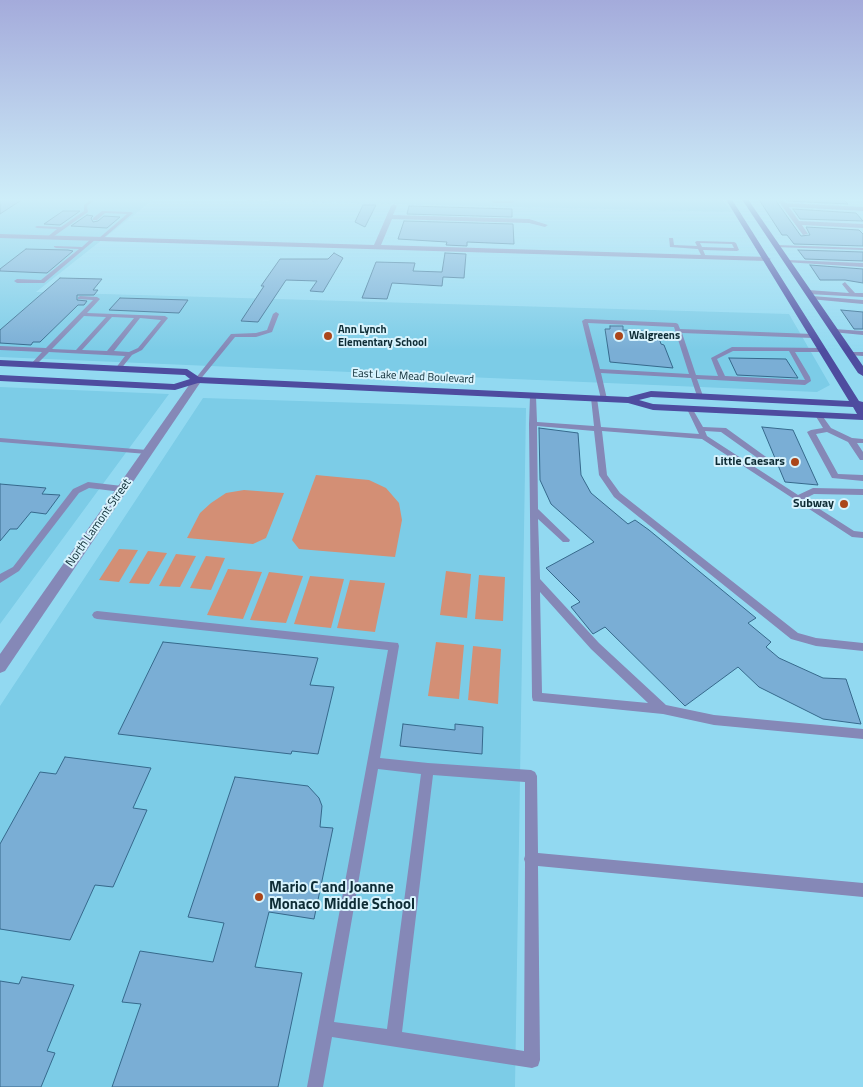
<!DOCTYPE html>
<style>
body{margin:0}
canvas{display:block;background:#92d9f1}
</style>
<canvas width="863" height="1087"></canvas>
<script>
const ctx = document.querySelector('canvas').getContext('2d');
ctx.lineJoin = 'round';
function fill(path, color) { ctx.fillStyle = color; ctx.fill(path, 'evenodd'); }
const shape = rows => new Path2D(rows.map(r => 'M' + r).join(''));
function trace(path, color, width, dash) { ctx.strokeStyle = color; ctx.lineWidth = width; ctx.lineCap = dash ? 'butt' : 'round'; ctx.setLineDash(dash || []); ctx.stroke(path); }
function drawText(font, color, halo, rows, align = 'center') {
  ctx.font = font + ' "Titillium Web",sans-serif'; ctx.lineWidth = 4; ctx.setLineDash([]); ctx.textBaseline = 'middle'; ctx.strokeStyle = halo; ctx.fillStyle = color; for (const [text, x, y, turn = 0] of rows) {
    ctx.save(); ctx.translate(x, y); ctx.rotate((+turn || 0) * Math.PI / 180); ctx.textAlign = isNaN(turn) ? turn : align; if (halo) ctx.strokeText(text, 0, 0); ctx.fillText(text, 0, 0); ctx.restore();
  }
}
fill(shape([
 [0,198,155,198,36,292,789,314,830,385,817,392,0,357],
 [167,198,722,198,731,212,355,203],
 [0,387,169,394,0,624],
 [203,398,526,408,515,1087,0,1087,0,706]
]), '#7ccce7');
fill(shape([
 [316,475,369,480,386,488,399,503,402,520,395,557,299,549,292,540],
 [244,490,284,493,266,538,253,544,187,538,200,513,211,503,226,493],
 [119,549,138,550,119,582,99,580],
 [148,551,167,553,149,584,129,583],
 [176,554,196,556,180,587,159,586],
 [206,556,225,558,211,590,190,588],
 [228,569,262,572,243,619,207,615],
 [446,571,471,574,467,618,440,615],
 [269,572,303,576,286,623,250,620],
 [479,575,505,577,503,621,475,619],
 [310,576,344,579,331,628,294,624],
 [350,580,385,583,375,632,337,628],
 [436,642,464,645,459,699,428,696],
 [473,646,501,649,498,704,468,700]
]), '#d38f75');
const building = shape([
 [0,198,23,199,0,214,0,198],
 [758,198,774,198,801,236,810,235,806,227,859,230,863,234,863,246,794,244,787,235,782,235,758,198],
 [784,198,842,198,848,204,787,201,784,198],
 [363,205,376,205,365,227,355,222,363,205],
 [409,206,512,209,512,217,407,214,409,206],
 [793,209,856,213,863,221,800,219,793,209],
 [63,211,80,211,60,225,44,224,63,211],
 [87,215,93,216,91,218,93,222,98,221,104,216,120,217,107,228,71,226,87,215],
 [404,221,513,224,514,244,467,242,467,246,446,245,447,242,398,239,404,221],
 [26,249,68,250,73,251,47,273,0,271,0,269,26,249],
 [798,250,863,252,863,261,805,259,798,250],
 [334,253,343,258,323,292,310,291,317,281,286,280,258,322,241,321,264,286,261,286,280,259,328,259,334,253],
 [445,253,466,254,464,278,443,277,442,286,392,283,387,299,362,298,376,262,415,263,413,271,442,272,445,253],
 [810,265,863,269,863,283,845,280,820,280,810,265],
 [60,278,102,279,93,290,98,290,94,295,77,295,77,300,87,301,84,305,78,305,40,342,33,342,31,345,0,343,0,330,60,278],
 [120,298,188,300,179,313,109,310,120,298],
 [841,310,863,312,863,329,854,329,841,310],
 [610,326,623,326,623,330,657,332,661,344,664,345,673,368,610,362,605,329,610,329,610,326],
 [729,358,786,359,798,378,737,375,729,358],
 [762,427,793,430,818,485,785,482,762,427],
 [539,428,578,433,581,475,591,493,628,524,635,520,649,530,756,618,748,623,771,642,766,647,779,658,823,678,846,679,861,724,823,719,759,687,738,667,685,706,605,627,593,634,571,607,580,602,546,568,594,542,551,504,540,480,539,428],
 [0,484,46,488,42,494,60,495,46,514,31,512,17,529,10,529,0,541,0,484],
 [163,642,318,658,310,685,334,687,318,754,292,751,291,754,118,734,163,642],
 [403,724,455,730,455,724,483,727,482,754,400,746,403,724],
 [65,757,151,768,133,808,147,810,113,887,95,885,70,940,0,929,0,844,40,772,56,774,65,757],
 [235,777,308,786,319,798,322,806,320,827,333,828,314,919,269,912,255,967,302,973,278,1087,112,1087,141,1004,122,1002,140,951,213,962,224,923,188,917,235,777],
 [22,977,74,985,47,1051,55,1053,41,1087,0,1087,0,981,19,984,22,977]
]);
fill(building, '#7aaed5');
trace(building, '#36698c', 1);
fill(shape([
 [93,198,97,198,87,206,88,212,50,239,46,238,57,229,37,228,35,227,37,226,61,227,84,211,84,205,93,198],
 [440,198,477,198,475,199,442,199,440,198],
 [492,198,496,198,496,201,510,201,510,198,514,198,514,202,512,203,494,203,492,202,492,198],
 [102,211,131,212,133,213,100,241,98,240,98,239,127,214,105,213,97,220,93,220,93,218,102,211],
 [92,238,96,239,44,283,17,283,14,281,17,279,41,280,79,249,56,248,54,247,54,246,82,247,92,238],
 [669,238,673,238,674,245,697,246,695,242,697,241,734,242,736,243,739,250,737,251,703,250,706,257,704,258,702,257,698,249,670,247,669,238],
 [700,243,732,244,734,248,702,247,700,243],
 [776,245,863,248,863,250,774,247,774,246,776,245],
 [787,260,863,263,863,267,785,262,785,261,787,260],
 [845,282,855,293,863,293,863,297,808,294,805,292,808,290,849,293,842,284,845,282],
 [80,296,97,297,100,299,87,313,165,316,168,318,142,350,132,355,120,370,118,371,115,369,125,356,49,352,35,366,33,367,30,365,42,352,0,350,0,346,46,348,93,300,78,299,78,297,80,296],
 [84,316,106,317,76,350,52,349,84,316],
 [112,317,134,318,107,351,82,350,112,317],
 [140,318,161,320,138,348,129,352,114,351,140,318],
 [812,296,863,300,863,304,810,299,809,298,812,296],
 [276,312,279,314,272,332,256,337,235,337,199,381,195,381,195,379,231,334,256,333,267,330,273,314,276,312],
 [585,319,676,323,678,324,680,329,813,334,816,336,813,338,682,333,696,375,718,376,711,358,732,347,822,348,825,350,822,352,795,352,810,377,811,381,805,385,697,379,703,396,700,398,697,396,691,378,601,373,607,399,604,401,601,399,582,321,585,319],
 [588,323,674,327,689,374,600,369,588,323],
 [733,351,789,351,805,380,725,376,717,359,733,351],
 [834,329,863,331,863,335,832,332,831,331,834,329],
 [850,352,863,352,863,356,848,355,847,354,850,352],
 [533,394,536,396,537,422,594,426,591,398,594,396,597,398,601,427,699,434,687,409,690,407,692,408,703,427,726,428,773,462,769,464,766,464,721,432,705,431,707,436,798,495,813,488,863,489,863,495,814,494,804,499,854,531,863,532,863,538,852,537,702,439,602,431,607,475,620,493,798,633,816,638,863,643,863,651,816,646,791,639,614,497,599,475,594,431,537,426,538,509,570,540,569,542,563,542,538,519,540,579,599,643,666,705,714,715,863,729,863,739,714,725,663,714,533,701,532,697,529,424,530,396,533,394],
 [540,592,591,649,648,703,542,693,540,592],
 [819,413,821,414,831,428,852,438,863,439,863,443,857,443,863,452,863,460,860,460,848,442,827,432,816,434,838,474,863,475,863,481,832,478,807,432,811,430,823,428,815,415,819,413],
 [0,438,147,450,151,452,147,454,0,442,0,438],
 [88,482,122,486,126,489,122,492,89,488,79,493,19,571,0,583,0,574,13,567,73,489,88,482],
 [97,611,398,643,399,646,380,758,428,763,531,770,535,772,537,776,538,853,863,883,863,897,538,866,540,1060,538,1066,532,1068,332,1037,323,1087,307,1087,388,650,97,619,94,618,92,615,94,612,97,611],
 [378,769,421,774,387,1029,334,1022,378,769],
 [433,775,525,782,525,856,524,859,525,862,524,1051,402,1032,433,775]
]), '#8588b7');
fill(shape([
 [776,198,782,198,786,203,863,207,863,211,789,207,799,221,863,224,863,228,802,225,808,234,803,235,776,198],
 [394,204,397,206,393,215,529,219,548,225,545,227,529,223,392,219,381,245,767,257,771,259,767,261,0,238,0,234,374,245,391,206,394,204]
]), '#8588b7');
fill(shape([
 [197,377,202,380,5,671,0,673,0,654,194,378,197,377]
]), '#8588b7');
fill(shape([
 [725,198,731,198,859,401,863,402,863,420,653,410,628,403,198,383,175,390,0,381,0,375,174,384,190,379,185,375,0,366,0,360,187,369,199,377,628,397,651,391,849,401,725,198],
 [651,397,853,407,857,414,653,404,639,400,651,397],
 [741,198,747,198,863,366,863,376,858,373,741,198]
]), '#4e4c9f');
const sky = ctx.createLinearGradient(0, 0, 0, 350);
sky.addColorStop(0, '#a4abdb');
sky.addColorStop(0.57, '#ceeef9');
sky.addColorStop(1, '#ceeef900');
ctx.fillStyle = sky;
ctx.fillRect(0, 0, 863, 350);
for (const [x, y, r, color] of [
 [328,336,5,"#ab461a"],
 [619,336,5,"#ab461a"],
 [795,462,5,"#ab461a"],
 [844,504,5,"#ab461a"],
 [259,897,5,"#ab461a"]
]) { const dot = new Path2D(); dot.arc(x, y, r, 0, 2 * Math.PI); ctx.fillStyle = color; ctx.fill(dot); trace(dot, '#d8f3fd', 2); }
drawText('bold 11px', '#0e2c35', '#d8f3fd', [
 ["Ann Lynch",338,330],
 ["Elementary School",338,343],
 ["Walgreens",629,336]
], 'left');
drawText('11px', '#0e2c35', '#d8f3fd', [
 ["East Lake Mead Boulevard",413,377,3]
]);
drawText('bold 12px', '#0e2c35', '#d8f3fd', [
 ["Little Caesars",785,462],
 ["Subway",834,504]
], 'right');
drawText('12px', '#0e2c35', '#d8f3fd', [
 ["North Lamont Street",99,523,-55]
]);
drawText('bold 15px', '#0e2c35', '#d8f3fd', [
 ["Mario C and Joanne",269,888],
 ["Monaco Middle School",269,905]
], 'left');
</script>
